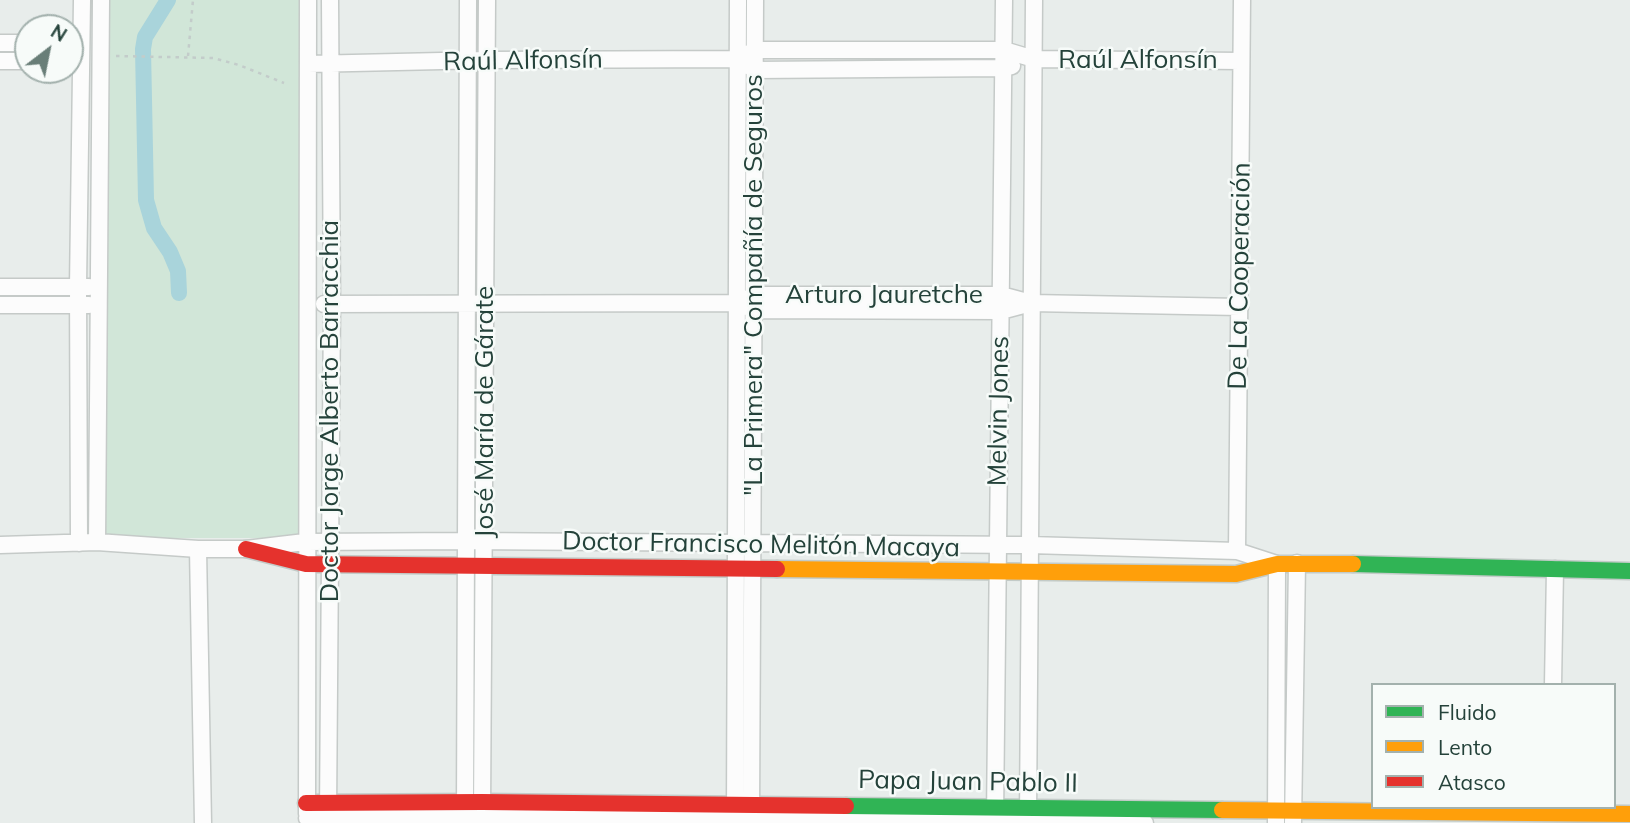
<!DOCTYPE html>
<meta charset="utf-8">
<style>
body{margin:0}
#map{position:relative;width:1630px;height:823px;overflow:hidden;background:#e8edeb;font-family:Mulish,sans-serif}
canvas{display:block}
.legend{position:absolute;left:1371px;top:683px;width:245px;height:126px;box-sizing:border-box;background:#f7fbf9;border:2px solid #a3b1ad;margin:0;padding:9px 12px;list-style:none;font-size:21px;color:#24423a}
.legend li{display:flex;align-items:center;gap:14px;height:35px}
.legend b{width:35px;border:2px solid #a3b1ad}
.north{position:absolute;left:14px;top:14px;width:70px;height:70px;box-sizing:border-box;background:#f7fbf9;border:2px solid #a3b1ad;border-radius:50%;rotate:32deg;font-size:19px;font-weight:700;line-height:28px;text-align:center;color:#24423a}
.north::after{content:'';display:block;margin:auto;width:24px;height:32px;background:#697e78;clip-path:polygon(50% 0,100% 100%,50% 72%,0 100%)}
</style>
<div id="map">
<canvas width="1630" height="823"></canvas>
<ul class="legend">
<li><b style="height:9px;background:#30b455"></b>Fluido</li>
<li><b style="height:9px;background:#ff9f0a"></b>Lento</li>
<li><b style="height:9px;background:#e5322d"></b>Atasco</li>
</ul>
<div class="north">N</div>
</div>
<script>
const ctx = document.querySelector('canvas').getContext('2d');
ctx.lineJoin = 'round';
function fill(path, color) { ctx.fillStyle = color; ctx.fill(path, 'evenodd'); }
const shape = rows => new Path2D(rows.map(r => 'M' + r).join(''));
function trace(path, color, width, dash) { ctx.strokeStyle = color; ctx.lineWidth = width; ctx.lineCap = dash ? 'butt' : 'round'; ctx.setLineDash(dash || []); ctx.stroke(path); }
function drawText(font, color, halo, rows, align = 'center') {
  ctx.font = font + ' Mulish,sans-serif'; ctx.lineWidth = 5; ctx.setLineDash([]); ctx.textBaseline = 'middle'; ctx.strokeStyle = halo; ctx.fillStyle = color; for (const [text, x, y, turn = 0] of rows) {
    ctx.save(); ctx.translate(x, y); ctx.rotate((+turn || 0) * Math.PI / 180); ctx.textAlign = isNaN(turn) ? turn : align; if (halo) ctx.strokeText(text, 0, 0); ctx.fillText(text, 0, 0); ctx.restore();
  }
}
fill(shape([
 [106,0,303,0,301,538,102,538]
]), '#d1e6d8');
trace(shape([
 [168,0,145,37,143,49,146,200,154,228,170,252,178,271,179,293]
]), '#a9d4db', 16);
const street = shape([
 [0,43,28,43],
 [0,61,28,61],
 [308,64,486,60,738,59,755,50,1004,50,1034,59,1241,61],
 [749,66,755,70,1004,68,1012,66],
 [0,287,89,287],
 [746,299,755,295,1001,295,1031,303,1240,307],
 [324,304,737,303,755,310,1001,311,1031,303],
 [0,305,89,305],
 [97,542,101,0],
 [79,543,78,287,82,0],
 [0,545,97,542,198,549,246,549,305,542,466,541,1030,545,1237,551,1277,564,1276,823],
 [198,549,203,823],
 [1237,551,1242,0],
 [1553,685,1555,569],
 [465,810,468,0],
 [482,810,487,0],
 [328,813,332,304,330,0],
 [735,813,738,0],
 [751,813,755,0],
 [307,814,308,0],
 [995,817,1004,0],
 [1028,817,1034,0],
 [307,818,482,817,1145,823],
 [1293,823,1297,563]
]);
const fast = shape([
 [1353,564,1630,571],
 [846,806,1222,810]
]);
const slow = shape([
 [777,569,1236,574,1277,564,1353,564],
 [1222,810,1630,814]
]);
const jam = shape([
 [246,549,306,564,777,569],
 [306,803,482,802,846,806]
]);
trace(street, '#c5cac8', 19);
trace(fast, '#c3cbc8', 19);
trace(slow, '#c3cbc8', 19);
trace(jam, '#c3cbc8', 19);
trace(shape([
 [116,56,213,58,239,65,284,83],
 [188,56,193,0]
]), '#c3ccca', 2.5, [3.5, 5]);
trace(street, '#fcfcfc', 16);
trace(fast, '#30b455', 16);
trace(slow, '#ff9f0a', 16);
trace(jam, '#e5322d', 16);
drawText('26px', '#24423a', '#f7fbf9', [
 ["Raúl Alfonsín",1138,60],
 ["Raúl Alfonsín",523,61,-1],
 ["De La Cooperación",1240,276,-89],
 ["\"La Primera\" Compañía de Seguros",754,285,-90],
 ["Arturo Jauretche",884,295],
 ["Doctor Jorge Alberto Barracchia",330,411,-90],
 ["Melvin Jones",999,411,-89],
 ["José María de Gárate",485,412,-90],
 ["Doctor Francisco Melitón Macaya",761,545,1],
 ["Papa Juan Pablo II",968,782,1]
]);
</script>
